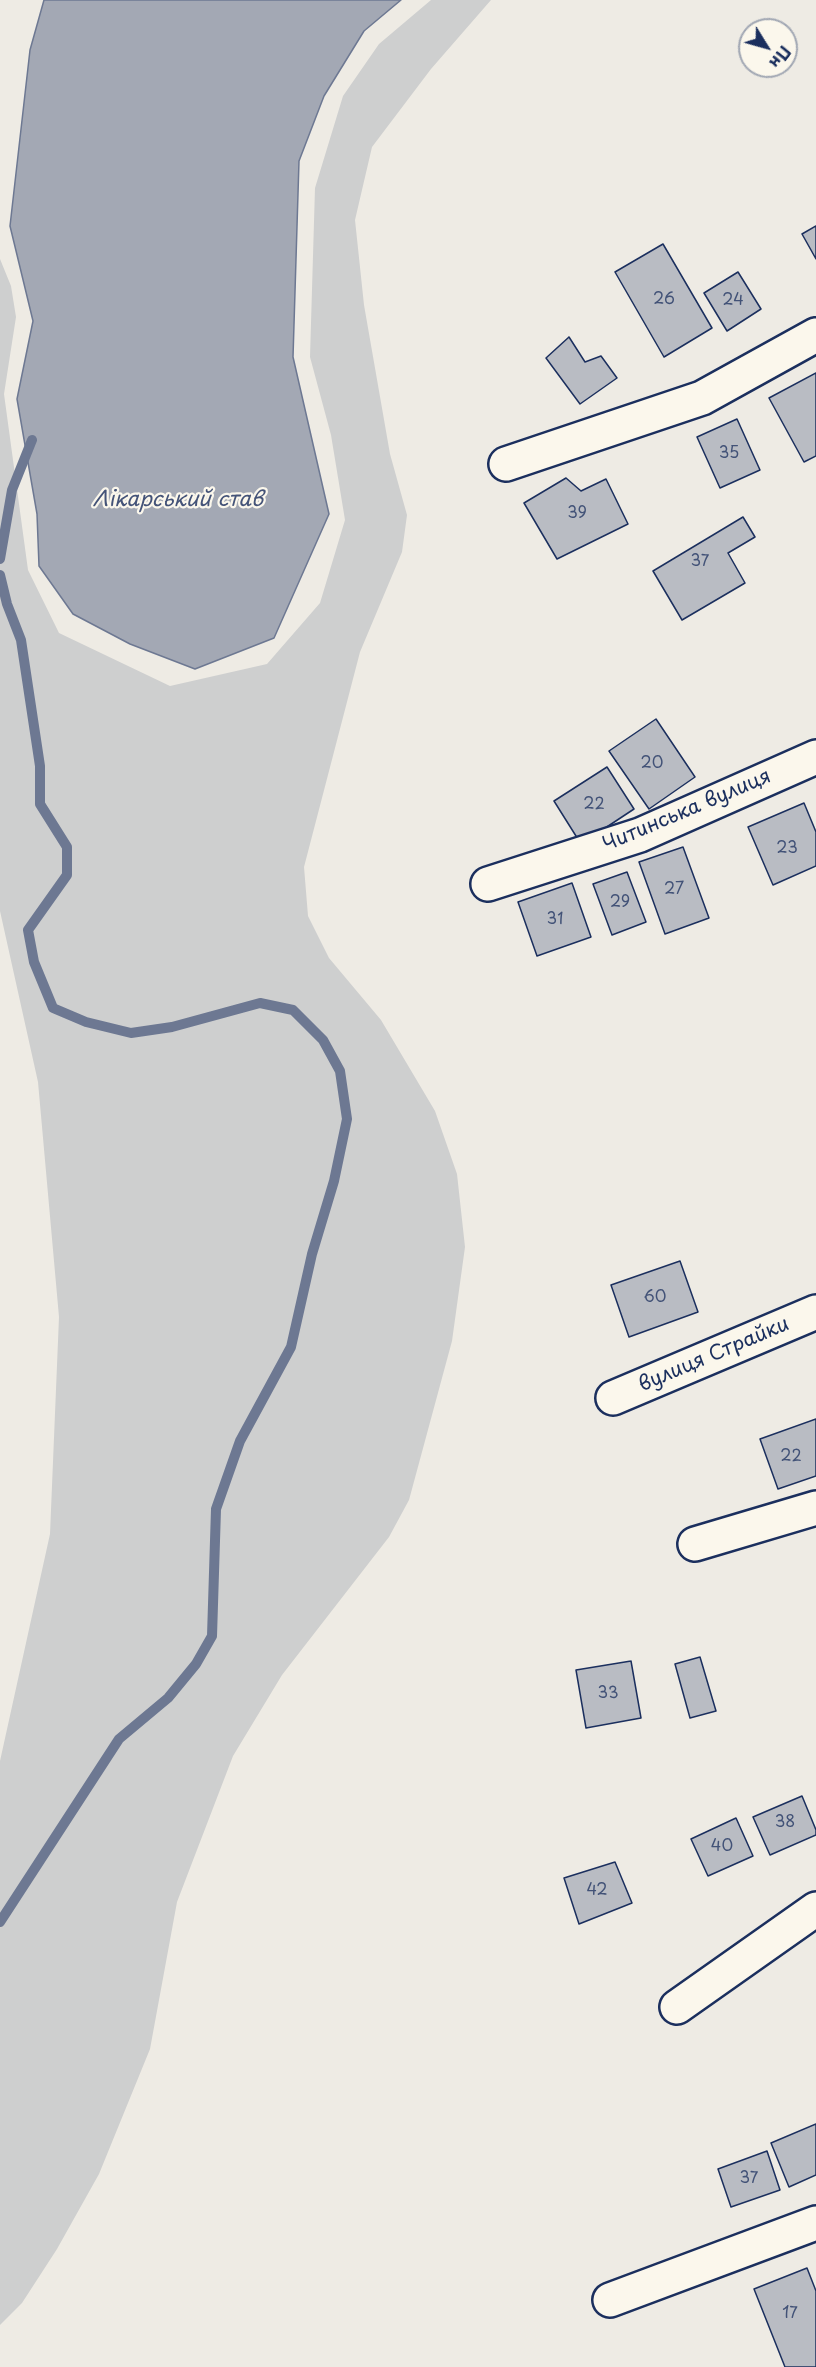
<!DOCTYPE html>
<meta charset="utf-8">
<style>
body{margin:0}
#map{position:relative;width:816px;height:2367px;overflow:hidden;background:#eeebe4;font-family:"Playpen Sans",sans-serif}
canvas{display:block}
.north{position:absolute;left:738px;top:18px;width:60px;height:60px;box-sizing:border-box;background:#fbf7ec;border:2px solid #a1a7b3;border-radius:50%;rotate:127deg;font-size:16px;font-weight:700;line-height:24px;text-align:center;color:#1b2f5e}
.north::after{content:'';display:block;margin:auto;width:21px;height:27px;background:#1b2f5e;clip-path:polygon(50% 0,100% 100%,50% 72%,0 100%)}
</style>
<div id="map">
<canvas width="816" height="2367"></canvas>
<div class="north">Пн</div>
</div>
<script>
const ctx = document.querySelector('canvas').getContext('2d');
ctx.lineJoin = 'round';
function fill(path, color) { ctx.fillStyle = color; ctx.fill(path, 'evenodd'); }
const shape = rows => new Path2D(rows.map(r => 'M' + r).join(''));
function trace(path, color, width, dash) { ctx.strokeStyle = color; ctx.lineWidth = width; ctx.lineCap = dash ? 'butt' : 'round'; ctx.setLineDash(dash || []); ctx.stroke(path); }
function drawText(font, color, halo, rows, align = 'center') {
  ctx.font = font + ' "Playpen Sans",sans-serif'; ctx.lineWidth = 4.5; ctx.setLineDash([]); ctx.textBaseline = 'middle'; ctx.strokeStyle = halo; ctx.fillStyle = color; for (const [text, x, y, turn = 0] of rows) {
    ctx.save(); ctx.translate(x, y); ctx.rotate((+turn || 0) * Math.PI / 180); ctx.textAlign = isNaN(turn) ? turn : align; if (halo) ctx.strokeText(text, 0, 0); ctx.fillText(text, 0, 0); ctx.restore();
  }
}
fill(shape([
 [431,0,491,0,431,69,372,147,355,220,364,305,390,454,407,515,402,552,360,652,304,867,308,916,329,958,381,1020,435,1111,457,1174,465,1247,452,1341,409,1500,389,1537,282,1675,233,1756,177,1902,150,2049,99,2174,57,2249,22,2303,0,2325,0,1761,50,1534,59,1317,38,1082,0,911,0,259,11,286,16,317,4,394,28,570,59,633,170,686,267,664,320,603,345,520,331,435,310,357,315,188,343,96,379,44]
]), '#cecfcf');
const water = shape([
 [44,0,401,0,364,31,324,96,299,161,293,357,329,514,274,638,195,669,130,644,73,614,39,566,37,514,17,399,33,321,10,226,30,50,44,0]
]);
fill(water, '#a3a8b4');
trace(water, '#6d7892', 1.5);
trace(shape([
 [0,559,12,490,32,440],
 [0,575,7,604,21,640,40,766,40,804,67,847,67,875,28,930,34,962,53,1008,86,1022,131,1033,172,1027,260,1003,293,1010,323,1040,340,1071,347,1119,334,1181,312,1254,291,1347,240,1441,216,1509,212,1636,196,1664,168,1698,119,1739,0,1922]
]), '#6d7892', 10);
const building = shape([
 [816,226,816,259,802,234,816,226],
 [663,244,712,328,664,357,615,272,663,244],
 [738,272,761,309,727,331,704,293,738,272],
 [569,337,585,362,601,356,617,378,580,404,546,358,569,337],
 [816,373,816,456,804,462,769,398,816,373],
 [737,419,760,470,720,488,697,437,737,419],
 [566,478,581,491,606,479,628,524,557,559,524,503,566,478],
 [743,517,755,537,728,553,745,583,682,620,653,571,743,517],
 [656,719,695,777,649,809,609,751,656,719],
 [607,767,634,809,581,844,554,801,607,767],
 [804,803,816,832,816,866,773,885,748,827,804,803],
 [683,847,709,918,665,934,639,862,683,847],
 [627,872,646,922,612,935,593,884,627,872],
 [572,883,591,937,537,956,518,902,572,883],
 [680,1261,698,1312,629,1337,611,1285,680,1261],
 [816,1419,816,1476,778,1489,760,1439,816,1419],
 [700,1657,716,1711,690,1718,675,1664,700,1657],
 [631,1661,641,1718,586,1728,576,1670,631,1661],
 [802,1796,816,1830,816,1835,770,1855,753,1817,802,1796],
 [736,1818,753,1856,708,1876,691,1839,736,1818],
 [615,1862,632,1903,579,1924,564,1878,615,1862],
 [816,2124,816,2175,789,2187,771,2143,816,2124],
 [767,2151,780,2190,731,2207,718,2169,767,2151],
 [807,2268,816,2291,816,2367,785,2367,754,2289,807,2268]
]);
fill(building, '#b9bcc3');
trace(building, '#1b2f5e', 1.5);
const minor = shape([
 [506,464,702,398,816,335],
 [488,884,640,835,816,757],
 [613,1398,816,1312],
 [695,1544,816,1508],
 [677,2007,816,1909],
 [610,2300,816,2223]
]);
trace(minor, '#1b2f5e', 38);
trace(minor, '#fbf7ec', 33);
drawText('16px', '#425277', null, [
 ["26",664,300],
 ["24",733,301],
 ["35",729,454],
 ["39",577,514],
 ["37",700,562],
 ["20",652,764],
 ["22",594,805],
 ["23",787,849],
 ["27",674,890],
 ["29",620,903],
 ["31",555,920],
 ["60",655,1298],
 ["22",791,1457],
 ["33",608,1694],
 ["38",785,1823],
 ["40",722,1847],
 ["42",597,1891],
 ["37",749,2179],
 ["17",790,2314]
]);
drawText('20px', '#1b2f5e', '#fbf7ec', [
 ["Читинська вулиця",687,811,-23],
 ["вулиця Страйки",714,1355,-23]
]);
drawText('italic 21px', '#445378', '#fbf7ec', [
 ["Лікарський став",178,500]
]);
</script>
